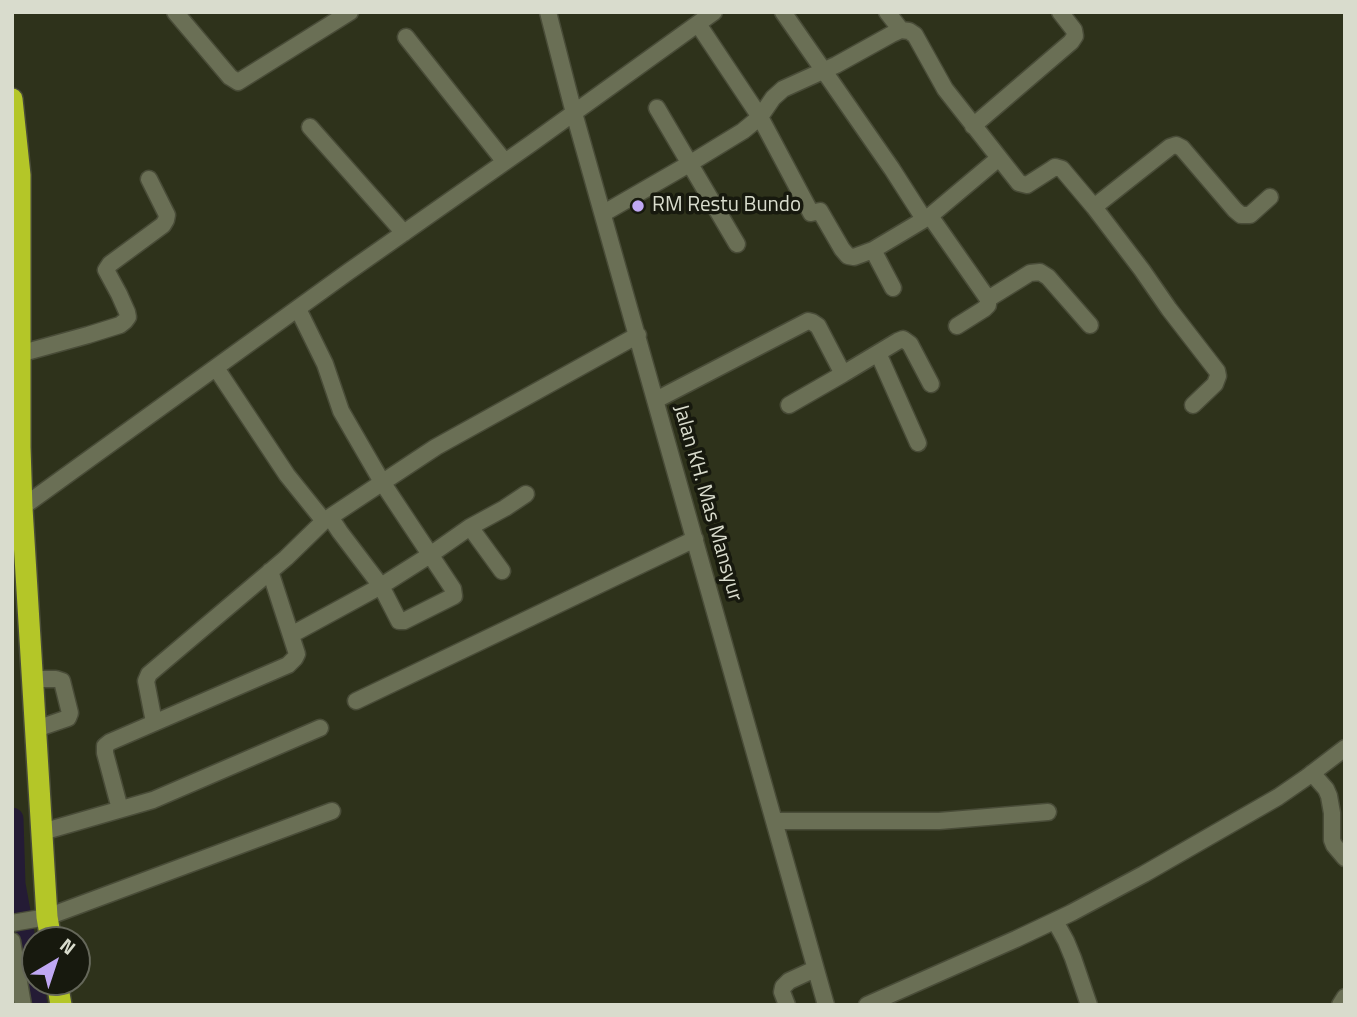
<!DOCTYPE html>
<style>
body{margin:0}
#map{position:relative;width:1357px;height:1017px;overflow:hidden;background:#2e321b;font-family:"Titillium Web",sans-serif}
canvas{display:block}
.frame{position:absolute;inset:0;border:14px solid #d9dccd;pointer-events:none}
.north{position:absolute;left:21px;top:926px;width:70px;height:70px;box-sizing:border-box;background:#17190e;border:2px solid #65675a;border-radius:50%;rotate:39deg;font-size:19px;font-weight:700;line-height:28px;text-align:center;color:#d9dccd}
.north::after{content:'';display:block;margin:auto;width:24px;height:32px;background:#c0a8f4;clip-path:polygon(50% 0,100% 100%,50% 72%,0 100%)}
</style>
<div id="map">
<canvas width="1357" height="1017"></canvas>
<div class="frame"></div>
<div class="north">N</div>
</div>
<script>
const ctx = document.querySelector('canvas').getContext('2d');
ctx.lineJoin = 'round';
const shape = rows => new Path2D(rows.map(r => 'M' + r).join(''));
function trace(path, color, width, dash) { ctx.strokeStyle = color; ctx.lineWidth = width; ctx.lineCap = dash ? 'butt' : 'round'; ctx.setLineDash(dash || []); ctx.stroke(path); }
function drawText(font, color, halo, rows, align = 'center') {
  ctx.font = font + ' "Titillium Web",sans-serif'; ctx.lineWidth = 7; ctx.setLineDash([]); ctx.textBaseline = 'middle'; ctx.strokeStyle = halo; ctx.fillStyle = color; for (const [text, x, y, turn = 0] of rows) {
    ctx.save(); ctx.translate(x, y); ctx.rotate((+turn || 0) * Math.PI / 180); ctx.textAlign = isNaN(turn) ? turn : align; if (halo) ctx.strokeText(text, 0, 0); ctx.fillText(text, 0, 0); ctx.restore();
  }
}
trace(shape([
 [12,819,14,884,36,1005]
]), '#241b35', 23);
const minor = shape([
 [175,12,230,77,238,82,350,12],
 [548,12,574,113,826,1005],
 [783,12,892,169,924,219],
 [887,12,901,30],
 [698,24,760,117,811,213,820,211,842,249,848,256,854,257,873,250,930,216,999,158],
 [406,37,505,162],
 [657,108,737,244],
 [973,126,1071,42,1075,36,1074,30,1060,12],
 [310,127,404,233],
 [1094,207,1170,147,1176,145,1182,148,1235,210,1241,215,1250,215,1270,197],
 [604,213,689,164,743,131,760,117,773,98,783,89,836,65,892,34,901,30,909,31,915,35,945,89,1019,183,1027,185,1052,169,1055,167,1062,169,1094,207,1142,270,1169,309,1217,371,1218,376,1215,384,1193,405],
 [930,216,988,299,988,305,984,309,957,326],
 [873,250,893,288],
 [988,299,1030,273,1040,272,1048,277,1090,325],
 [298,309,325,364,341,411,382,482,453,589,454,596,404,621,399,621,381,586,340,532,330,517],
 [878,353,918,443],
 [19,354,88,335,120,325,125,321,128,317,127,312,119,294,106,270,110,264,163,225,166,220,167,215,149,179],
 [216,368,287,475,324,521],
 [656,400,808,321,812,322,818,326,843,374,898,341,903,339,910,344,931,384],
 [789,405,843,374],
 [17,511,348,272,532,143,714,12],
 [470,527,502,571],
 [291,635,381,586,430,555,470,527,505,508,526,494],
 [33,679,56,679,62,681,70,713,68,718,36,729],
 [356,701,695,539],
 [154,722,146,681,149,674,286,558,324,521,436,447,638,335],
 [1312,773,1326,789,1329,796,1332,813,1332,840,1334,845,1345,858],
 [120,809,105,753,105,746,110,742,288,665,295,658,297,654,270,571],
 [774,821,939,821,1048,812],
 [42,832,153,800,320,728],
 [1055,921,1066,941,1073,958,1089,1005],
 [12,923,47,917,332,811],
 [12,941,23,1005],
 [787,1005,782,992,783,987,789,981,815,969],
 [867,1005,1016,939,1071,913,1144,874,1278,797,1307,777,1345,748],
 [1340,1005,1345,997]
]);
const highway = shape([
 [12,99,20,175,20,447,22,508,47,917,51,940],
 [57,982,61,1005]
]);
trace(minor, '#494c38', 19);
trace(highway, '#494c38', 24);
trace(minor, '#6a6f55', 16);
trace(highway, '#b4c628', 21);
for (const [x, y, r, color] of [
 [638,206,7,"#c0a8f4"]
]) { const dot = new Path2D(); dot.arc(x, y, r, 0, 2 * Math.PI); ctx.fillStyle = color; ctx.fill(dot); trace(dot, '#17190e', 2.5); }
drawText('21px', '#d9dccd', '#17190e', [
 ["RM Restu Bundo",652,206]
], 'left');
drawText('21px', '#d9dccd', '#17190e', [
 ["Jalan KH. Mas Mansyur",707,503,74]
]);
</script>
